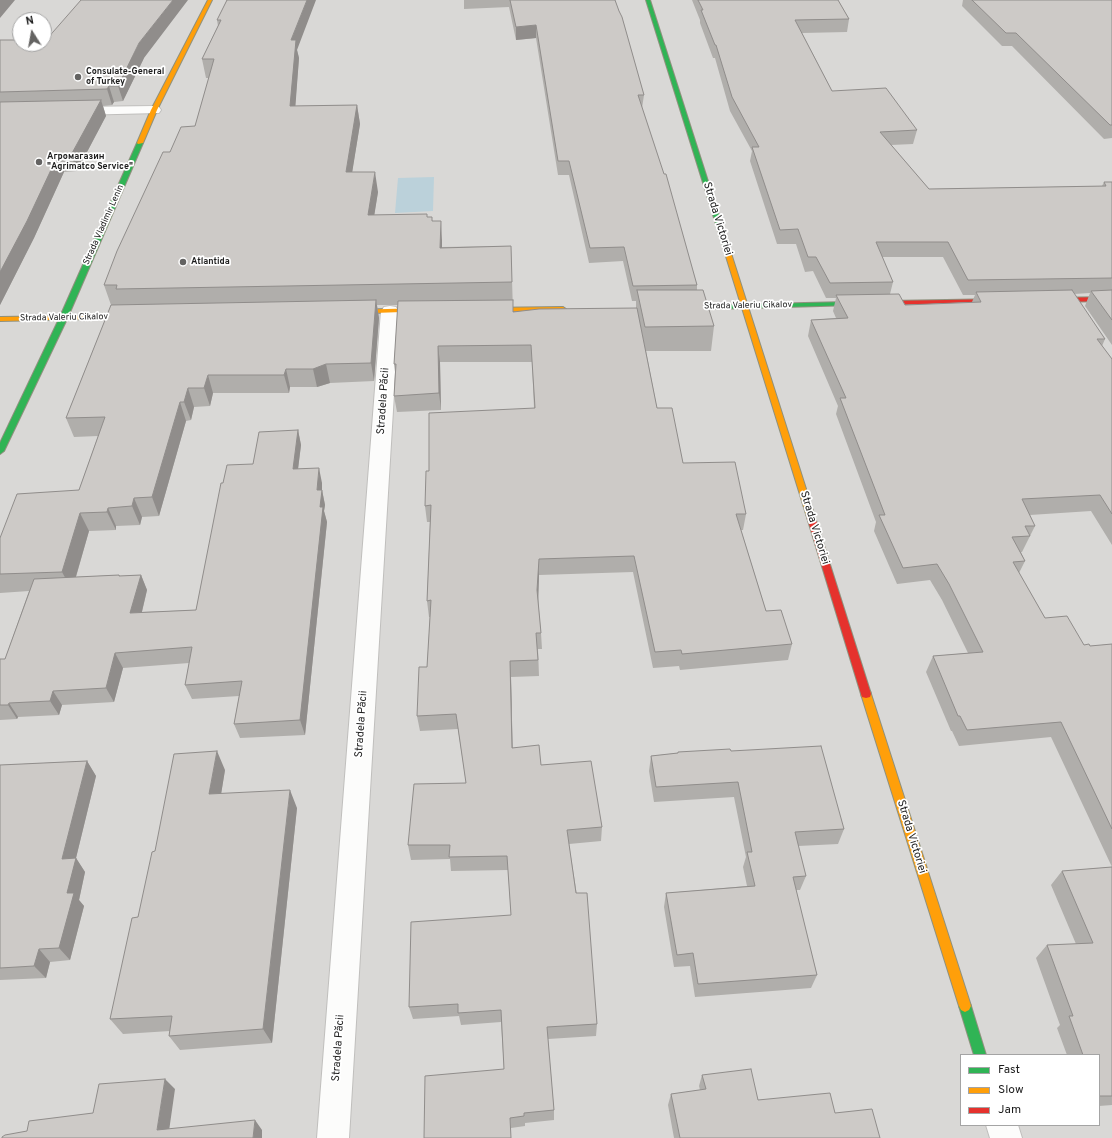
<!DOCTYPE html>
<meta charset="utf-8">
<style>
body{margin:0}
#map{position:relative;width:1112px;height:1138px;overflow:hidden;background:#eae8e4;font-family:Overpass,sans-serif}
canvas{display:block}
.legend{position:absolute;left:960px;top:1054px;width:140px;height:72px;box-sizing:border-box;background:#fff;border:1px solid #a4a4a4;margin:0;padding:5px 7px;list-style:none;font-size:12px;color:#1c1c1c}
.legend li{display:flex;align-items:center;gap:8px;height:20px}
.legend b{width:20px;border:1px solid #a4a4a4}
.north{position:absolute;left:12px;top:12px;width:40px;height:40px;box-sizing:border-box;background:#fff;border:1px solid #a4a4a4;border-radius:50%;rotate:349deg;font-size:11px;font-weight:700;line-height:16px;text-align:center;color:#1c1c1c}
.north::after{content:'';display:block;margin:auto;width:14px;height:18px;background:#646362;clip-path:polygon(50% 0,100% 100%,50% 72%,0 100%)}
</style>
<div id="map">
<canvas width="1112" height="1138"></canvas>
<ul class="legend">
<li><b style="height:5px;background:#30b455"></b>Fast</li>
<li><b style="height:5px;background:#ff9f0a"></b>Slow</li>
<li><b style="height:5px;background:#e5322d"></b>Jam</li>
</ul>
<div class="north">N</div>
</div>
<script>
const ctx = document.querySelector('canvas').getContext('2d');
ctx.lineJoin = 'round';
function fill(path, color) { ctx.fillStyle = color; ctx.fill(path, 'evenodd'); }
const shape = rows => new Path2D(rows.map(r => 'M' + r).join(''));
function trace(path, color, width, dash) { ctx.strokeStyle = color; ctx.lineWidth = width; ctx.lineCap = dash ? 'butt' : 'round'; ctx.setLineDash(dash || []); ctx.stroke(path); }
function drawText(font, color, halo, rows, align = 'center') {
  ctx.font = font + ' Overpass,sans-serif'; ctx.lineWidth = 3.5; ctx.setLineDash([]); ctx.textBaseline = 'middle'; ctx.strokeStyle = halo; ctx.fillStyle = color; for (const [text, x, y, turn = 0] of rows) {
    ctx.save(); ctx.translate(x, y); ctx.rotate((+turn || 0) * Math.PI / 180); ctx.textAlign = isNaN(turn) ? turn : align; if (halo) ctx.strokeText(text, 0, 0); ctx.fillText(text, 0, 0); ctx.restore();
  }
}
fill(shape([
 [0,0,1112,0,1112,1138,0,1138],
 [20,20,44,20,44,44,20,44],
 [961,1055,1099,1055,1099,1125,961,1125]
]), '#d9d8d6');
fill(shape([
 [434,177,433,211,395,213,398,178]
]), '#bbd1da');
const street = shape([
 [154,106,159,107,161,110,159,113,75,115,70,114,68,111,70,108,75,107,154,106],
 [390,306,396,307,399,311,349,1138,317,1138,381,311,384,307,390,306],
 [986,1125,1018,1125,1022,1138,990,1138,986,1125]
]);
const fast = shape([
 [646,0,650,0,730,250,729,251,724,250,646,0],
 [140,141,143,143,67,319,4,451,0,454,0,443,59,319,137,143,140,141],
 [889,301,892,303,891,304,679,310,676,308,679,306,889,301],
 [965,1000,969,1002,971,1006,986,1055,974,1055,959,1006,961,1002,965,1000]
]);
const slow = shape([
 [208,0,212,0,157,110,143,143,138,144,137,143,151,110,208,0],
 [727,248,730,250,814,514,813,516,807,516,806,514,724,250,727,248],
 [563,307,566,309,565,310,483,312,480,310,483,308,563,307],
 [427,308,430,310,429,311,347,314,343,312,347,310,427,308],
 [135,315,139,317,137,318,0,321,0,317,135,315],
 [866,690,870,691,871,694,971,1006,969,1010,965,1012,961,1010,959,1006,861,694,862,691,866,690]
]);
const jam = shape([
 [1112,297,1112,301,1047,302,1044,300,1047,298,1112,297],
 [1003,299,1005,300,1005,302,889,305,886,303,889,301,1003,299],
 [810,511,814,514,871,694,870,697,866,698,862,697,861,694,806,514,810,511]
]);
trace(street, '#c0bfbd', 2);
trace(fast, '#8f917e', 2);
trace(slow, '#8f917e', 2);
trace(jam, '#8f917e', 2);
fill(street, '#fcfcfb');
fill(fast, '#30b455');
fill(slow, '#ff9f0a');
fill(jam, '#e5322d');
fill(shape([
 [227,0,297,50,299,58,295,106,357,105,360,124,352,172,378,192,374,215,427,217,433,221,442,241,442,247,511,246,513,312,636,308,636,301,632,301,623,261,589,263,569,175,558,175,536,38,516,40,509,7,464,9,464,0,615,0,644,95,642,108,697,285,697,290,714,326,711,351,646,351,657,408,683,463,746,514,743,530,741,530,766,611,792,644,788,660,680,670,679,666,653,668,633,572,539,575,538,599,541,633,542,649,538,649,539,676,511,677,512,748,541,765,602,827,601,841,569,844,597,1024,596,1036,548,1039,554,1110,554,1120,525,1123,525,1126,511,1128,504,1069,501,1022,461,1025,459,1016,413,1019,409,1007,511,915,508,870,451,871,450,859,411,860,408,845,466,783,458,729,420,731,417,716,427,667,430,617,429,617,427,601,430,522,427,522,425,506,429,471,534,408,532,362,440,362,441,410,397,412,394,396,395,372,394,364,398,305,377,305,379,318,374,381,330,383,317,387,290,387,289,393,213,393,210,406,194,407,191,420,186,421,159,516,142,517,140,525,116,526,116,530,89,531,76,577,119,575,120,576,141,575,147,590,142,612,196,610,223,483,253,464,298,430,301,445,298,469,322,483,322,490,325,505,324,511,327,522,305,735,240,738,234,724,239,696,192,699,185,685,189,663,123,668,114,702,62,705,59,715,18,717,17,719,0,720,0,659,5,659,29,591,0,593,0,538,79,490,98,436,74,437,66,418,111,305,104,285,170,152,195,126,209,78,206,78,202,59,218,26,217,20],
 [692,0,838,0,849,19,847,32,802,33,832,91,917,130,913,144,891,145,929,189,1102,186,1104,182,1112,182,1112,345,1085,306,1090,293,1074,294,1105,339,1102,346,1112,359,1112,545,1091,511,1030,515,1035,526,1022,552,1021,552,1025,561,1019,573,1045,618,1084,645,1090,646,1112,644,1112,1105,1099,1106,1099,1055,1067,1055,1057,1028,1060,1025,1036,958,1047,945,1076,944,1051,885,1062,871,1112,867,1051,737,959,746,952,731,951,731,926,672,933,656,968,653,942,600,930,580,897,584,874,531,876,522,836,414,838,406,808,336,811,320,836,318,833,311,836,298,826,298,813,271,805,272,796,244,777,244,750,161,752,151,730,111,715,58,713,58,700,23,700,20],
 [882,257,943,257,963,295,975,295,972,302,905,305,890,294,893,282],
 [963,0,1112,0,1112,138,1104,139,1012,46,1002,46,962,6],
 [0,40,144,58,123,101,114,102,112,105,103,106,106,116,77,171,64,172,34,238,0,305],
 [731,751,844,829,838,844,798,846,806,876,800,890,796,890,817,975,811,988,695,997,690,966,674,967,664,907,666,893,747,886,743,867,746,857,734,797,654,802,649,771,651,756,678,753,678,752],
 [87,761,96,776,76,858,85,872,79,900,84,906,70,960,50,962,46,978,0,980,0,765],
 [225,770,221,794,297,808,272,1043,180,1050,169,1036,170,1031,123,1034,110,1019,138,917,155,851],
 [702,1075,758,1100,835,1113,880,1138,674,1138,668,1105,671,1094,700,1090,699,1086]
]), '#b0aeab');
fill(shape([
 [0,0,15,0,0,18],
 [173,0,188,0,144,58,123,101,118,86,139,43],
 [307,0,316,0,297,50,299,58,294,125,290,106,291,40],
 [536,25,536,38,516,40,516,27],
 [109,86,114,102,112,105,107,89],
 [101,100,106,116,77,171,71,155],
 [357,105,360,124,349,192,346,172],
 [58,155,64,172,34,238,0,305,0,272],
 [375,172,378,192,371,236,368,215],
 [441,221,442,241,442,268,440,248],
 [376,300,379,318,374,381,371,363],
 [438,346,440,362,441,410,439,393],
 [326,364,330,383,317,387,313,369],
 [286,369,290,387,289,393,284,375],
 [208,375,213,393,210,406,204,388],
 [188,388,194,407,191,420,184,402],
 [180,402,186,421,159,516,152,497],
 [298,430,301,445,296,485,293,469],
 [319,468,322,483,322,490,325,505,324,511,327,522,305,735,300,720,320,507,317,490],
 [134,498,142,517,140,525,132,506],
 [108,508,116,526,116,530,107,512],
 [80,513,89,531,72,590,62,572],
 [539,559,539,575,538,607,537,590],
 [141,575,147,590,138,628,130,613],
 [115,653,123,668,114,702,106,688],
 [510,661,511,677,513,763,512,748],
 [53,691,62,705,59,715,50,701],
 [9,703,18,717,17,719,8,705],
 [217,751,225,770,218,813,209,794],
 [87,761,96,776,76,858,85,872,79,900,84,906,70,960,59,948,67,893,62,859],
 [290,790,297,808,272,1043,263,1029],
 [39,949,50,962,46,978,34,966],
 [165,1079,175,1089,168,1138,157,1130],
 [255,1120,262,1130,262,1138,253,1138]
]), '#908d8b');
const building = shape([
 [81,0,173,0,139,43,118,86,109,86,107,89,0,92,0,40,20,40,20,44,44,44,44,40,46,40,81,0],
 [227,0,307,0,291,40,296,40,290,106,357,105,346,172,375,172,368,215,427,214,427,217,432,217,432,221,441,221,440,248,511,246,512,282,116,289,117,285,104,285,117,251,163,152,170,152,181,127,195,126,214,59,202,59,221,20,217,20,227,0],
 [510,0,615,0,619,11,622,17,644,95,638,95,664,174,666,174,697,285,633,286,624,247,590,248,569,161,558,161,536,25,516,27,510,0],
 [698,0,838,0,849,19,795,20,832,91,886,88,917,130,880,132,929,189,1106,186,1104,182,1112,182,1112,278,968,280,948,242,876,242,893,282,830,283,816,257,808,257,798,229,780,230,752,147,759,147,732,97,716,45,715,45,701,10,703,10,698,0],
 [972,0,1112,0,1112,125,1110,125,1016,33,1006,33,972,0],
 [101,100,71,155,58,155,27,221,0,272,0,102,101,100],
 [637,290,703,290,714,326,645,327,637,290],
 [1072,290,1105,339,1097,339,1112,359,1112,514,1100,495,1022,499,1035,526,1025,526,1030,536,1012,537,1025,561,1013,562,1045,618,1067,616,1084,645,1089,644,1090,646,1112,644,1112,829,1061,722,967,730,960,716,958,716,933,656,983,652,949,584,937,564,903,568,879,515,885,515,840,398,846,398,811,320,848,318,836,295,899,294,905,305,981,302,976,292,1072,290],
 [1112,290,1112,320,1091,291,1112,290],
 [376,300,371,363,326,364,313,369,286,369,284,375,208,375,204,388,188,388,184,402,180,402,152,497,134,498,132,506,108,508,107,512,80,513,62,572,0,574,0,538,17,494,79,490,105,417,66,418,111,305,376,300],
 [513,300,513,312,539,309,637,308,657,408,672,408,683,463,735,462,746,514,736,514,766,611,781,610,792,644,682,654,681,650,655,652,634,556,539,559,537,590,541,633,536,633,538,660,510,661,512,748,539,745,541,765,591,761,602,827,567,830,576,893,587,893,597,1024,547,1027,554,1110,524,1113,524,1116,510,1118,511,1138,424,1138,425,1076,504,1069,501,1010,458,1013,458,1004,409,1007,411,922,511,915,507,856,449,857,450,845,408,845,414,784,466,783,456,714,417,716,419,667,427,667,431,600,427,601,431,505,425,506,426,471,429,471,429,413,535,408,531,345,438,346,439,393,394,396,396,364,394,364,398,301,513,300],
 [298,430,293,469,319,468,317,490,322,490,320,507,323,507,300,720,234,724,242,681,185,685,192,647,115,653,106,688,53,691,50,701,9,703,8,705,0,705,0,659,5,659,34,579,119,575,119,576,141,575,130,613,196,610,221,483,223,483,227,465,253,464,259,432,298,430],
 [821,746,844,829,795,832,806,876,793,877,817,975,698,984,693,953,677,955,666,893,755,886,747,852,752,852,738,782,656,787,651,756,678,753,678,752,730,749,731,751,821,746],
 [217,751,209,794,290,790,263,1029,169,1036,172,1016,110,1019,132,918,138,917,152,852,155,851,174,754,217,751],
 [87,761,62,859,76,858,67,893,74,893,59,948,39,949,34,966,0,968,0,765,87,761],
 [1112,867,1112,1096,1099,1096,1099,1055,1083,1055,1069,1016,1073,1016,1047,945,1093,943,1062,871,1112,867],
 [751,1069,758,1100,830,1093,835,1113,872,1109,880,1138,680,1138,671,1094,706,1089,702,1075,751,1069],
 [165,1079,157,1130,255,1120,253,1138,2,1138,2,1137,5,1135,27,1131,29,1121,93,1113,99,1084,165,1079]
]);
fill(building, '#cdcac7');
trace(building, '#908d8b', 1);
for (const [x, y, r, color] of [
 [78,77,4,"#646362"],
 [39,162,4,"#646362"],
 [183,262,4,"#646362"]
]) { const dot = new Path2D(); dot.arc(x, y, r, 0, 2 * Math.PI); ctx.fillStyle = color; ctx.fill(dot); trace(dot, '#fff', 1.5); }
drawText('bold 9px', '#1c1c1c', '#fff', [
 ["Consulate-General",86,72],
 ["of Turkey",86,82],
 ["Агромагазин",47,157],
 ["\"Agrimatco Service\"",47,167],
 ["Atlantida",191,262]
], 'left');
drawText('9px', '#1c1c1c', '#fff', [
 ["Strada Vladimir Lenin",104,225,-66],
 ["Strada Valeriu Cikalov",748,306,-1],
 ["Strada Valeriu Cikalov",64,318,-1]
]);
drawText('11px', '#1c1c1c', '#fff', [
 ["Strada Victoriei",717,219,73],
 ["Stradela Păcii",384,401,-86],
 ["Strada Victoriei",814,528,73],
 ["Stradela Păcii",362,724,-86],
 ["Strada Victoriei",911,837,73],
 ["Stradela Păcii",339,1048,-86]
]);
</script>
